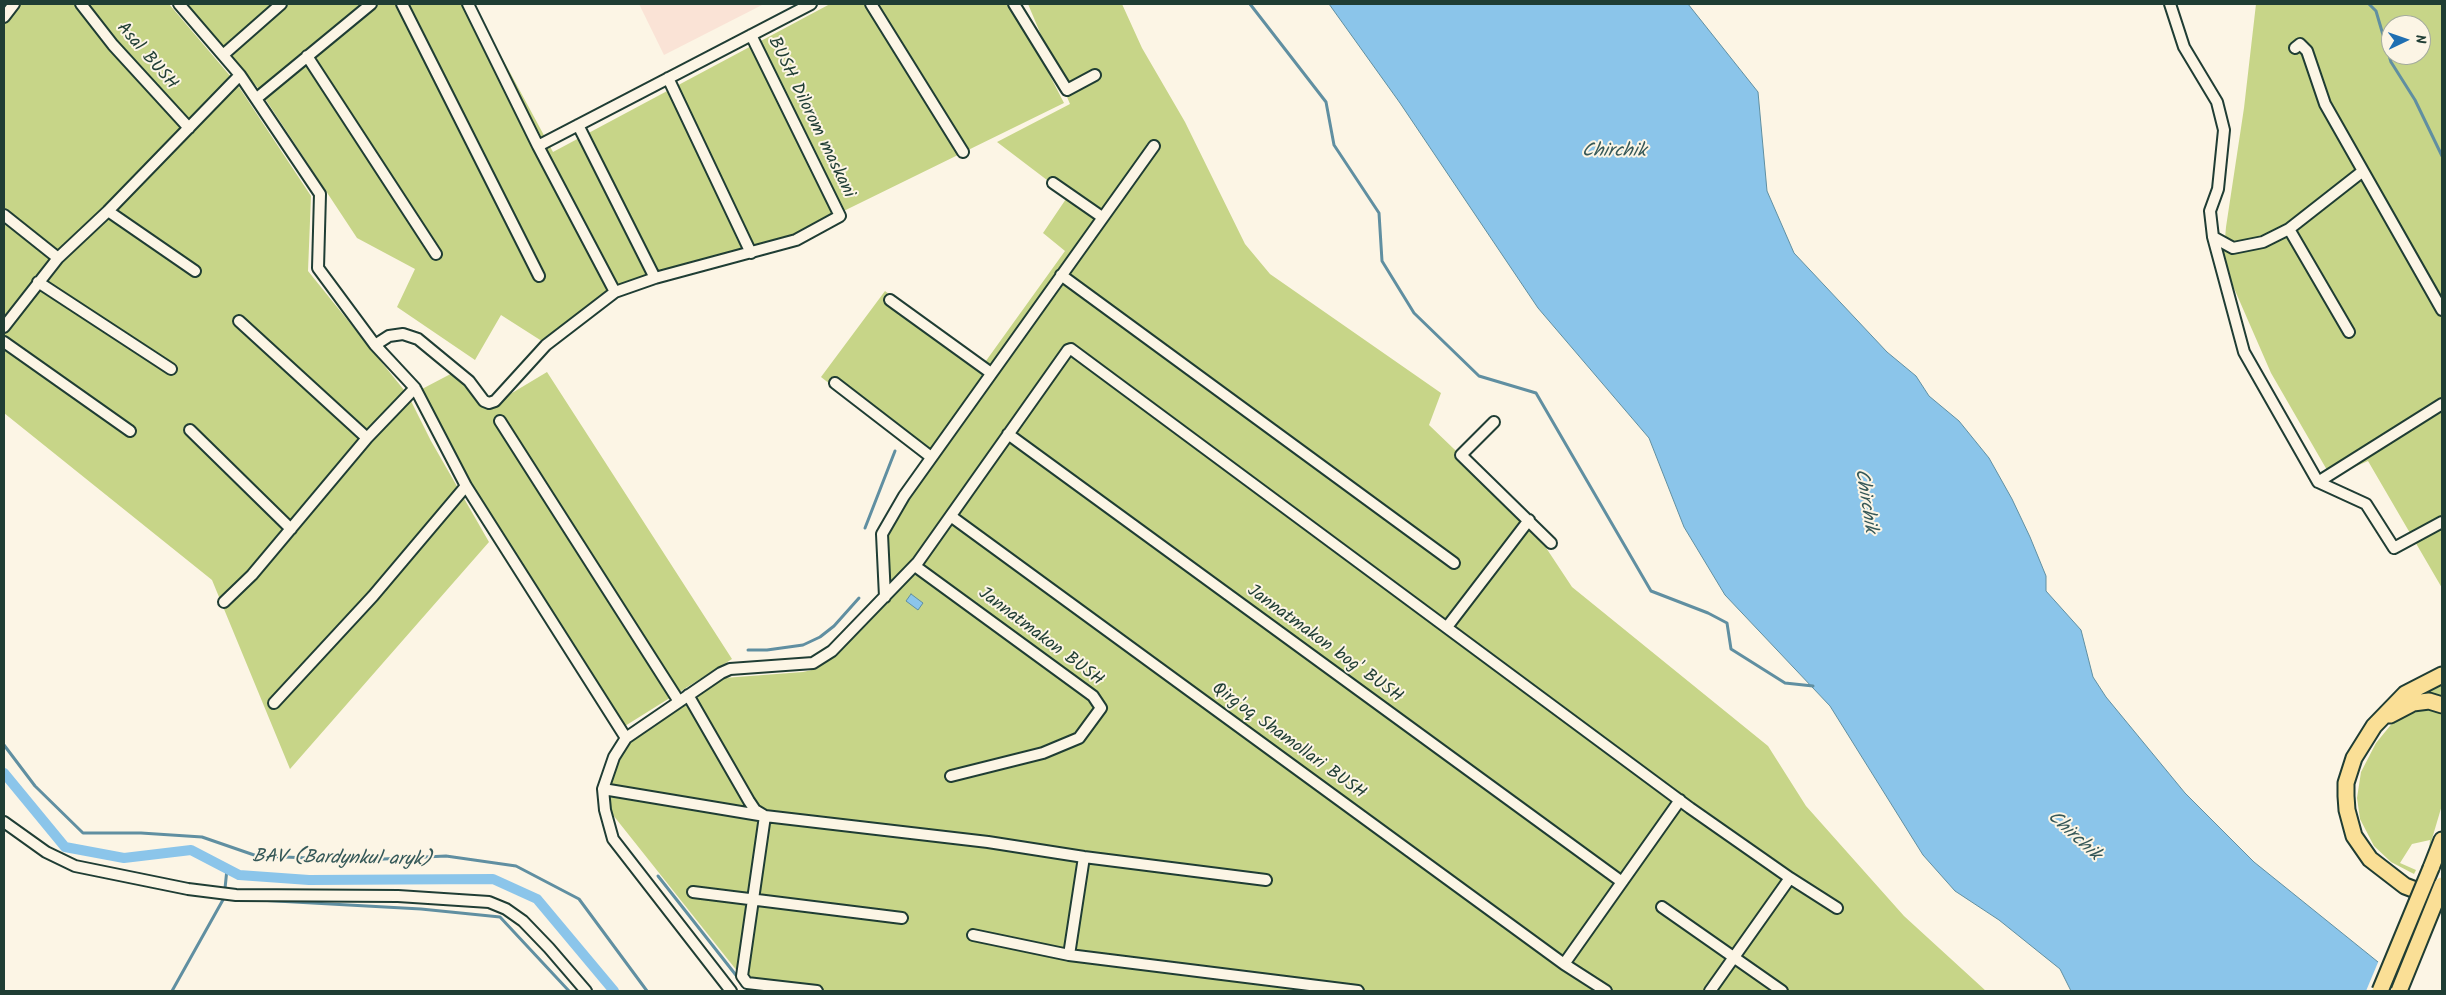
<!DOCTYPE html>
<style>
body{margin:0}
#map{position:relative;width:2446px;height:995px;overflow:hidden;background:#fcf5e5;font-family:Kalam,sans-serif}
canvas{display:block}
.frame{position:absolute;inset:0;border:5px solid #1f3d34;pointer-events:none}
.north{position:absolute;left:2381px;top:15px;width:50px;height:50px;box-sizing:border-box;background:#fcf5e5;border:1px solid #a4ab9e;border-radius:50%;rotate:87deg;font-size:14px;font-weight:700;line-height:20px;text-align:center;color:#1f3d34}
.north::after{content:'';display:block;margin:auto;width:18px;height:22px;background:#1f6fb2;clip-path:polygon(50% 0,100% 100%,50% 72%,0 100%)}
</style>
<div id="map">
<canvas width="2446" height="995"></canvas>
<div class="frame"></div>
<div class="north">N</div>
</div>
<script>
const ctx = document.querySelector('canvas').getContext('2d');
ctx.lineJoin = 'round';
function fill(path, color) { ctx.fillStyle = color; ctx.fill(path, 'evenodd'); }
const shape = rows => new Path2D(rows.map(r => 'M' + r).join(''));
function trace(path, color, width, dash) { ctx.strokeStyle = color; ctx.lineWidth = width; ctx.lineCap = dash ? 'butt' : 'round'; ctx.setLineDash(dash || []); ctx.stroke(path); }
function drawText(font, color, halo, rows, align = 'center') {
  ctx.font = font + ' Kalam,sans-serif'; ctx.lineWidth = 4; ctx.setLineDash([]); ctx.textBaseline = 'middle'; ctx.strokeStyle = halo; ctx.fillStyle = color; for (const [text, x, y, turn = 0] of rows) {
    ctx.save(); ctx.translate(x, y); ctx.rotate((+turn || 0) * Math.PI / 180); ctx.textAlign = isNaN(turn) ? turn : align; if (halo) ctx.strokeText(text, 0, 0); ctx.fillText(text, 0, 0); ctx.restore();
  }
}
fill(shape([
 [639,4,764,4,664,55]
]), '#fae3d6');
fill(shape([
 [4,4,169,4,237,84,311,196,308,271,408,395,431,441,489,542,290,769,212,580,4,413],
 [187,4,473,4,553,152,830,4,1013,4,1064,103,756,254,619,290,548,345,501,315,475,360,397,307,415,269,357,238,258,88],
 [1028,4,1122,4,1142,48,1185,122,1245,244,1270,274,1441,393,1429,425,1527,519,1572,587,1768,746,1806,806,1904,916,1986,991,753,991,609,810,609,787,627,743,637,733,724,678,803,672,816,669,840,651,885,595,884,536,927,460,821,377,885,291,983,365,1065,251,1043,233,1068,196,997,142,1070,104],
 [2256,4,2442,4,2442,588,2368,461,2331,477,2271,373,2223,263,2226,227,2244,108],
 [2391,25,2421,25,2421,55,2391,55],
 [462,368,492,405,547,372,732,659,625,726,463,473,422,389],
 [2442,683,2442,697,2417,695],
 [2414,708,2442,709,2442,805,2429,849,2430,840,2412,844,2400,863,2416,870,2414,874,2391,862,2374,846,2360,819,2357,798,2361,772,2376,743,2394,721]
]), '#c7d588');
const water = shape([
 [1329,4,1688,4,1758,92,1767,191,1794,253,1887,352,1916,376,1929,396,1959,421,1989,458,2012,499,2030,537,2046,576,2046,591,2081,630,2093,677,2106,697,2185,793,2254,862,2414,991,2071,991,2060,969,1999,920,1955,891,1923,855,1830,706,1725,595,1684,527,1649,438,1538,308,1400,103,1329,4],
 [911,594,923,603,918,610,906,601,911,594]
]);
fill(water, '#8bc5ea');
trace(water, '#608fa1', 1);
fill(shape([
 [2379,960,2415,989,2416,991,2366,991]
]), '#fcf5e5');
trace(shape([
 [1250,4,1326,102,1334,145,1379,213,1382,261,1414,313,1479,376,1536,393,1651,591,1708,613,1727,623,1731,649,1785,683,1813,686],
 [2369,4,2376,11,2391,62,2415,100,2442,156],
 [865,528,895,451],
 [748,650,767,650,803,645,820,637,834,626,859,598],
 [4,745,35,786,83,833,141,833,202,837,257,856,363,860,446,856,516,866,579,899,647,991],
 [658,876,739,979],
 [258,900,421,909,500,917,569,991],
 [172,991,224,898,227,869]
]), '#608fa1', 3);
trace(shape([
 [4,773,65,847,124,858,191,850,239,875,309,880,493,879,537,899,614,991]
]), '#8bc5ea', 10);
const minor = shape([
 [81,4,113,45,189,128],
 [179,4,240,75,320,194,318,268,375,345,415,388,466,486,626,738],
 [402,4,539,276],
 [468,4,538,146,615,292],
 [871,4,963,152],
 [1014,4,1067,90,1095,75],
 [2170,4,2184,47,2217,102,2224,130,2218,189,2210,211,2213,237,2233,248,2263,242,2289,229,2363,171],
 [4,17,14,4],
 [2295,48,2300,44,2307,51,2325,104,2442,310],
 [223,55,281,4],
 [307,56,436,254],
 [668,78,751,253],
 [257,98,371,4],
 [578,125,655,278],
 [538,146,811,4],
 [1053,183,1102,217],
 [108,211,195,271],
 [4,215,58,258],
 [2289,229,2349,332],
 [2213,237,2244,352,2318,482,2366,504,2394,548,2442,522],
 [1061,275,1454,563],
 [38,282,171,369],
 [890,300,991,373],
 [239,321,367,438],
 [4,327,58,258,108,211,240,75],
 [4,342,130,431],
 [375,345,389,336,403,334,418,339,469,381,484,401,489,403,495,401,546,345,615,292,655,278,796,240,840,216,751,35],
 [835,383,931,457],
 [500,421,678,700],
 [1494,422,1461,455,1551,543],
 [190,430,291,529],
 [1008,434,1622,882],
 [2318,482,2442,404],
 [952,517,1564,964,1606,991],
 [915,566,1093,696,1101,708,1079,738,1043,753,951,776],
 [885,597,882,534,904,496,1154,146],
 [224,602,252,575,367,438,415,388],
 [1447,627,1529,520],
 [688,695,749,801,755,810,765,816,742,976,747,983,817,991],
 [274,703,373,596,466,486],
 [603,789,765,816,988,842,1084,857,1266,880],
 [4,822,46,852,75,866,188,889,236,895,398,896,489,902,506,909,523,921,549,948,586,991],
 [693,892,902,918],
 [1662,907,1782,991],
 [973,935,1069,955,1358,991],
 [1069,955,1084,857],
 [1564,964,1680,800],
 [731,991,613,839,605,810,603,789,614,757,626,738,721,673,730,669,813,663,832,651,918,562,1068,350,1071,349,1690,808,1790,878,1837,908],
 [1710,991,1790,878]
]);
const highway = shape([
 [2442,675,2405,694,2374,726,2354,758,2346,783,2346,796,2347,810,2354,836,2370,859,2405,886,2442,900],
 [2390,715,2413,703,2429,701,2442,705],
 [2431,868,2442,840]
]);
trace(minor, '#1f3d34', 14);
trace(highway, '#1f3d34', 19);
trace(minor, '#fcf5e5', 10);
trace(highway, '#fadf96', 15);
const highwayBridge = shape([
 [2380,991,2431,868],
 [2399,991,2442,885]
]);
trace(highwayBridge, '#1f3d34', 19, []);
trace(highwayBridge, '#fadf96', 15);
drawText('18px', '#1f3d34', '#fcf5e5', [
 ["Asal BUSH",146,57,49],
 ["BUSH Dilorom maskani",810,118,64],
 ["Jannatmakon BUSH",1040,638,37],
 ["Jannatmakon bog' BUSH",1324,645,36],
 ["Qirg'oq Shamollari BUSH",1288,742,36]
]);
drawText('italic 19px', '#355858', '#fcf5e5', [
 ["Chirchik",1614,153],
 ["Chirchik",1864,501,81],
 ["Chirchik",2073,837,42],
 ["BAV (Bardynkul aryk)",342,860,1]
]);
</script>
